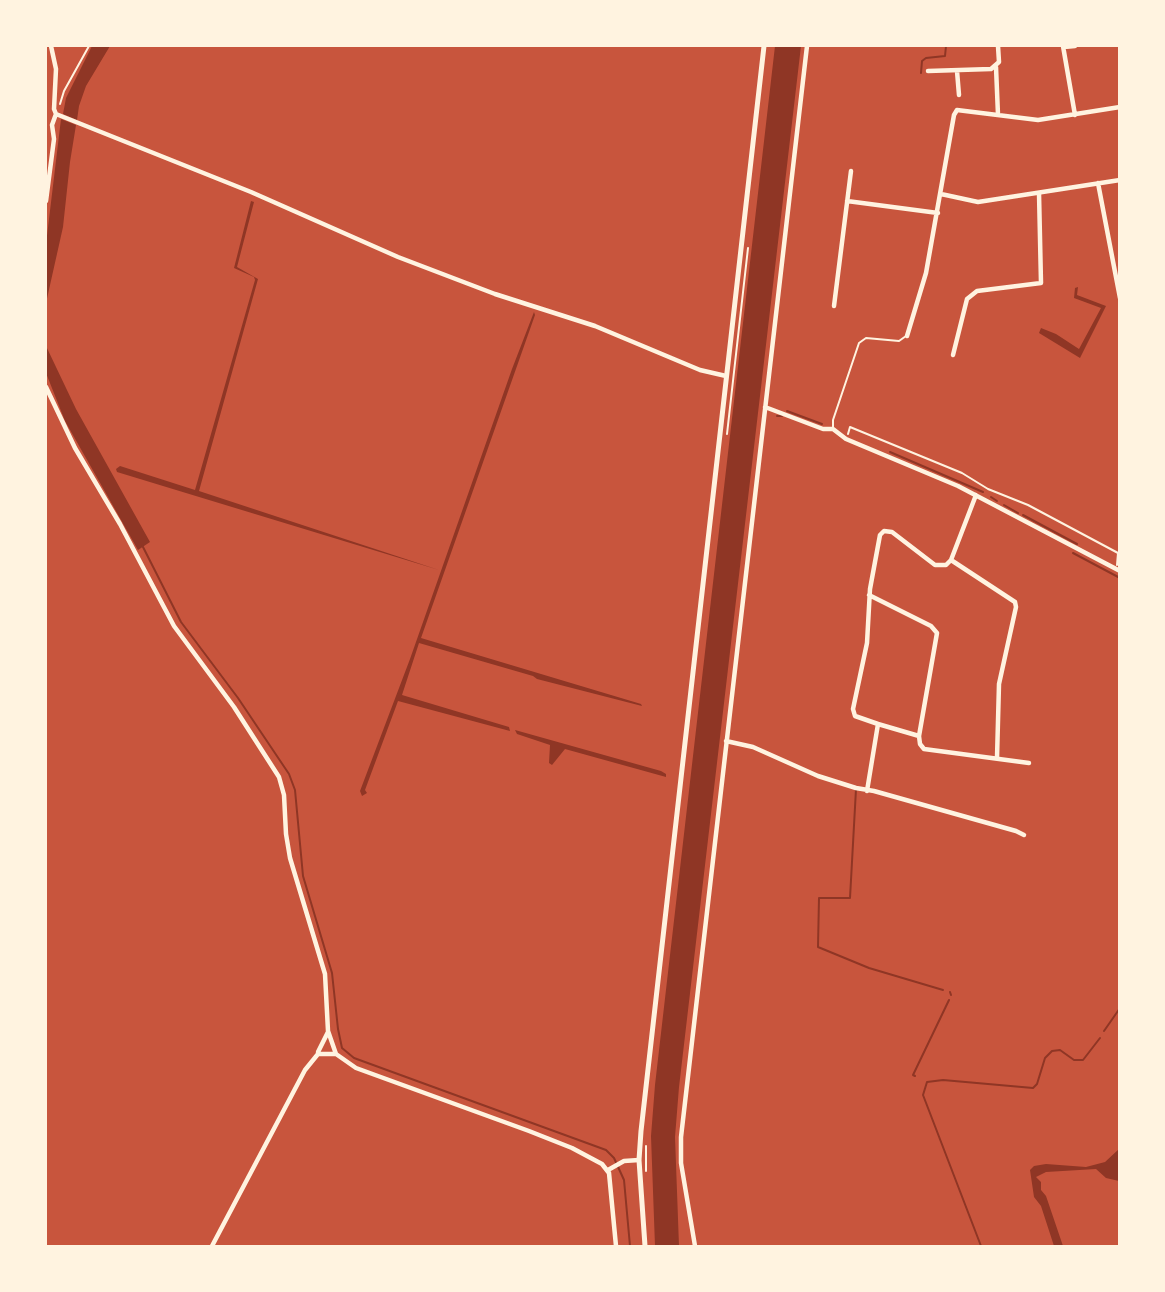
<!DOCTYPE html>
<style>
body{margin:0}
#map{position:relative;width:1165px;height:1292px;overflow:hidden;background:#c8553d;font-family:"Roboto Serif",serif}
canvas{display:block}
.frame{position:absolute;inset:0;border:47px solid #fff3e0;pointer-events:none}
</style>
<div id="map">
<canvas width="1165" height="1292"></canvas>
<div class="frame"></div>
</div>
<script>
const ctx = document.querySelector('canvas').getContext('2d');
ctx.lineJoin = 'round';
function fill(path, color) { ctx.fillStyle = color; ctx.fill(path, 'evenodd'); }
const shape = rows => new Path2D(rows.map(r => 'M' + r).join(''));
function trace(path, color, width, dash) { ctx.strokeStyle = color; ctx.lineWidth = width; ctx.lineCap = dash ? 'butt' : 'round'; ctx.setLineDash(dash || []); ctx.stroke(path); }
fill(shape([
 [92,46,110,46,86,86,79,106,77,120,63,114,66,98],
 [775,46,801,46,679,1087,675,1137,679,1246,655,1246,651,1136,655,1085],
 [61,119,76,125,70,162,63,227,46,303,46,244],
 [251,201,254,202,237,267,258,279,199,491,439,570,117,472,116,469,120,466,195,490,255,280,254,277,234,268],
 [1078,287,1077,295,1106,306,1080,358,1039,333,1041,328,1056,334,1079,349,1101,308,1074,298,1075,288],
 [534,312,535,315,421,638,641,704,642,706,537,679,533,676,419,643,402,695,509,727,510,731,398,701,365,790,367,793,362,796,360,791,410,659,512,369],
 [46,346,76,409,150,542,138,550,65,421,46,373],
 [515,730,661,771,666,774,666,777,565,749,552,765,549,763,550,745,517,734],
 [1119,1149,1119,1181,1106,1178,1096,1169,1046,1172,1036,1177,1041,1182,1041,1190,1046,1196,1063,1246,1054,1246,1041,1206,1034,1197,1030,1170,1034,1166,1046,1164,1086,1167,1105,1162]
]), '#8f3625');
trace(shape([
 [921,73,922,61,926,58,945,56,946,46],
 [787,411,822,424],
 [777,416,782,416],
 [890,452,983,492],
 [991,497,997,501],
 [1004,505,1018,513],
 [1023,515,1077,544],
 [142,545,181,622,238,698,289,774,295,790,303,876,332,973,338,1029,342,1048,354,1058,606,1150,614,1158,624,1180,630,1246],
 [1073,553,1120,578],
 [856,789,850,898,819,898,818,947,869,968,943,990],
 [950,992,951,995],
 [1104,1031,1120,1008],
 [915,1076,913,1075,949,1000],
 [981,1246,923,1095,927,1082,943,1080,1033,1088,1037,1084,1045,1058,1052,1051,1060,1050,1074,1060,1083,1060,1100,1038]
]), '#8f3625', 2);
trace(shape([
 [60,104,64,91,89,46],
 [727,434,748,248],
 [848,434,850,427,962,473,988,489,1028,505,1118,553,1117,565],
 [646,1171,646,1146]
]), '#fff3e0', 2);
trace(shape([
 [833,428,833,420,859,343,866,338,899,341,906,336]
]), '#fff3e0', 2);
trace(shape([
 [1063,46,1075,115],
 [1064,47,1075,46],
 [996,67,998,115],
 [928,71,991,69,999,62,998,46],
 [957,71,959,95],
 [56,114,251,192,398,257,495,294,595,326,700,370,726,376],
 [1098,183,1120,298],
 [941,194,978,202,1120,180],
 [46,201,54,139,52,125,56,114,54,109,56,69,51,46],
 [847,201,938,213],
 [834,306,851,171],
 [907,336,926,273,954,115,957,110,1038,120,1120,107],
 [953,355,967,299,977,291,1041,283,1039,193],
 [46,387,75,448,120,524,174,626,234,707,279,777,284,795,286,834,290,858,325,974,328,1031,336,1054,356,1068,529,1131,572,1148,602,1164,609,1173,616,1246],
 [765,407,823,429,833,429,846,439,958,486,1120,571],
 [951,560,1015,602,1016,607,999,684,997,758],
 [951,560,976,495],
 [869,595,931,626,937,633,919,736],
 [878,724,919,736,920,744,924,749,1029,763],
 [726,741,753,747,818,776,856,788,874,791,1016,831,1024,835],
 [867,791,878,724,855,716,853,709,867,643,870,589,880,535,884,531,892,532,935,565,946,565,951,560],
 [318,1052,328,1032],
 [608,1170,624,1161,639,1160],
 [212,1246,305,1070,318,1054,336,1054],
 [695,1246,681,1163,681,1137,807,46]
]), '#fff3e0', 4.5);
trace(shape([
 [645,1246,639,1160,641,1131,764,46]
]), '#fff3e0', 5);
</script>
